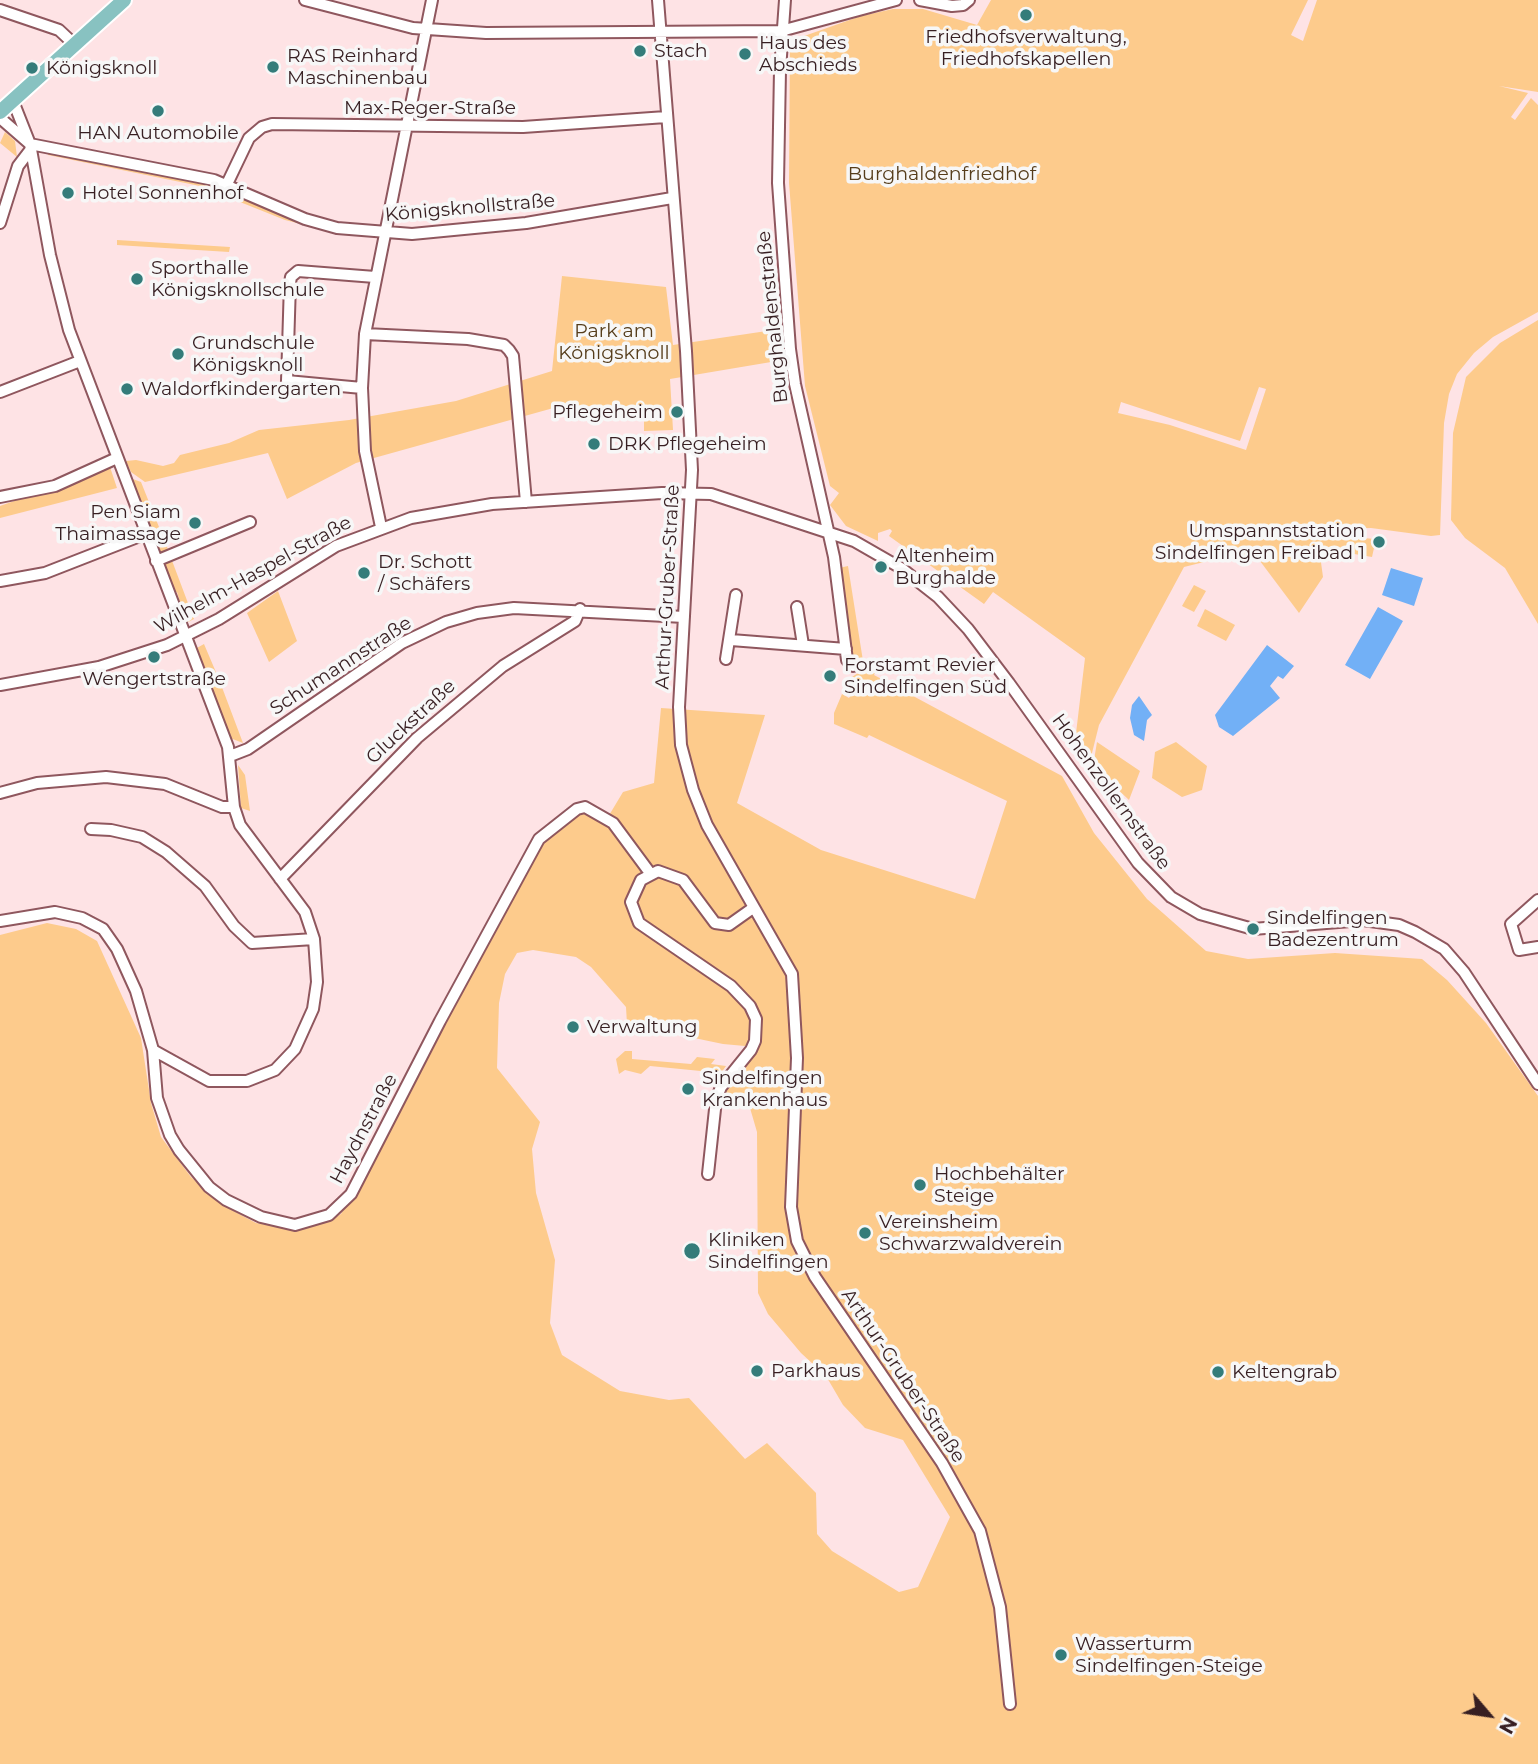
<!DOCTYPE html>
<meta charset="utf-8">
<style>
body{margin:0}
#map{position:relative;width:1538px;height:1764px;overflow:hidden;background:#fee3e5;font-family:Montserrat,sans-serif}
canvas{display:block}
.north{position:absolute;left:1454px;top:1680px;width:70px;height:70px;-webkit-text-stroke:5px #f7f7f7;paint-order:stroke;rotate:119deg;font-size:19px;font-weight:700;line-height:28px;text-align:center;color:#371f22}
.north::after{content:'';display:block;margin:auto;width:24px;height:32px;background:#371f22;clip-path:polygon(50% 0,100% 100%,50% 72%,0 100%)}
</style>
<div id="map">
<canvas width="1538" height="1764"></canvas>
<div class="north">N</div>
</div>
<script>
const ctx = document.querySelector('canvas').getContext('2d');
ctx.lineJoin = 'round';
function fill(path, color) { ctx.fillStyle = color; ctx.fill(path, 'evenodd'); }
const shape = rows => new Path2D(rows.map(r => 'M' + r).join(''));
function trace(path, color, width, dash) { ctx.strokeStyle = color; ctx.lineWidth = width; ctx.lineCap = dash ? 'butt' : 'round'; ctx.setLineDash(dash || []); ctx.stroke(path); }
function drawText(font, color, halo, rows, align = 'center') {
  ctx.font = font + ' Montserrat,sans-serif'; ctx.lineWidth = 7; ctx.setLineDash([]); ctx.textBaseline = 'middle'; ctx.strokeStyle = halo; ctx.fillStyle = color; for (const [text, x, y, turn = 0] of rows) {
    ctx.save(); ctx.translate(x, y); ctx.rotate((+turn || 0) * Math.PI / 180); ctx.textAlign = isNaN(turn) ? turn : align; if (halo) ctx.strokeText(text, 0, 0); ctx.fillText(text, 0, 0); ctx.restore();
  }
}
fill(shape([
 [991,0,1308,0,1291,35,1303,41,1317,0,1538,0,1538,92,1499,86,1528,93,1511,117,1515,120,1531,98,1538,105,1538,312,1493,337,1474,353,1457,374,1449,394,1444,423,1440,535,1431,536,1371,528,1336,529,1335,536,1376,539,1372,557,1319,548,1323,577,1299,613,1257,557,1212,560,1184,567,1099,725,1088,769,1074,750,1085,658,993,592,984,604,889,536,892,531,890,529,878,533,878,541,846,526,830,505,839,493,830,486,805,386,789,183,790,41,861,16,893,9,923,9,977,25],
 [1259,387,1266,389,1246,450,1170,425,1118,413,1121,402,1240,441],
 [5,132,15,141,17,157,0,143],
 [47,151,200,181,317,228,285,220,200,186,48,155],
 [117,240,230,247,229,252,117,245],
 [562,276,666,287,673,345,780,329,783,360,670,379,673,430,644,431,644,406,557,407,356,463,287,499,268,453,145,482,131,472,126,461,136,460,163,466,174,463,180,455,229,443,259,430,349,420,456,401,552,371],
 [1538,320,1538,624,1505,568,1465,538,1451,520,1453,433,1466,377,1500,343],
 [110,467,117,488,0,518,0,506],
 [130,478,141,482,169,552,159,553],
 [171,558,194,619,186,623,177,592,174,593,163,566],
 [848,566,863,661,876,671,874,675,1062,776,1094,833,1147,899,1206,951,1248,959,1335,953,1422,959,1447,980,1486,1023,1538,1096,1538,1764,0,1764,0,935,47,923,76,929,97,941,141,1038,151,1103,161,1137,191,1177,224,1206,256,1223,299,1230,327,1222,341,1214,537,848,579,814,585,813,605,822,623,792,654,783,661,708,765,715,737,803,821,850,975,899,1007,801,869,735,867,738,834,724,834,713,842,694,849,698,859,682,852,677,858,673,850,652,839,568],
 [533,950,576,957,591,967,626,1007,627,1024,723,1044,745,1046,748,1063,721,1098,750,1108,757,1132,758,1293,768,1314,801,1353,826,1376,843,1405,865,1428,903,1440,950,1517,918,1587,899,1592,832,1551,817,1534,816,1493,767,1443,745,1459,689,1398,669,1400,620,1391,562,1355,550,1323,555,1260,536,1193,532,1149,540,1122,497,1068,499,1003,505,974,517,953],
 [1194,585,1206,591,1194,612,1182,606],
 [278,591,297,641,269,662,247,613],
 [1205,609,1235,625,1226,641,1197,626],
 [204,644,218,677,208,681,195,649],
 [220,682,243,743,230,738,211,687],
 [1097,742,1140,771,1129,800,1093,766],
 [1176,742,1207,766,1202,790,1182,797,1152,778,1155,752],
 [238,765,245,775,250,811,241,808],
 [625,1051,632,1051,632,1059,691,1064,697,1057,715,1059,711,1064,726,1066,721,1073,650,1066,641,1074,625,1070,619,1074,616,1059]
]), '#fdcb8c');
fill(shape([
 [1391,568,1423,578,1414,606,1382,595],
 [1378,607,1403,621,1370,679,1345,665],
 [1267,645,1294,666,1283,679,1278,676,1270,686,1280,698,1233,736,1219,727,1215,715],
 [1139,696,1152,715,1147,720,1144,741,1134,735,1130,718,1132,705]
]), '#72b0f6');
const minor = shape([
 [305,0,413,28,486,33,781,31,896,0],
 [658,0,686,351,692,470,679,707,681,745,693,790,707,825,792,974,797,1058,791,1207,797,1241,815,1277,942,1463,980,1531,1000,1607,1010,1704],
 [785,0,780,70,778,183,790,349,795,384,834,557,847,660,853,666],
 [920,0,952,6,963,5,969,0],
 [0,10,59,30,75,45],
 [13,101,30,144,50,255,69,330,228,747,234,807,240,825,305,912,314,939,317,982,313,1009,295,1049,275,1070,247,1081,209,1081,153,1050],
 [0,118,30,144,214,180,305,219,337,228,412,234,526,223,672,198],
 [227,184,249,138,262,127,272,124,523,127,666,117],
 [0,223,18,166,31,149],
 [365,334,468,339,504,345,509,350,513,356,526,502],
 [362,388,287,381,290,283,291,277,298,271,375,277],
 [0,392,80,361],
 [0,497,55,486,117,458],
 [381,527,365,451,362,388,365,334,432,0],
 [156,561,250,522],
 [0,581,45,573,145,534],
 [797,607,803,645],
 [731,640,846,649],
 [726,659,736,595],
 [0,685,99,667,167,645,219,619,336,546,411,518,492,504,662,493,711,494,854,541,901,568,938,597,968,629,1009,683,1138,863,1171,897,1200,914,1253,929,1363,920,1399,925,1415,932,1444,949,1464,972,1538,1084],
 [230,756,248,749,402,643,446,622,477,613,514,608,684,617],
 [0,793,37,783,106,777,165,784,222,807,234,807],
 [91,829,111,830,142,837,166,852,205,886,234,926,252,943,314,939],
 [280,879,417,738,503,666,575,621,580,609],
 [1538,900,1511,924,1519,950,1538,947],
 [0,921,55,912,82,918,103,929,117,949,136,991,153,1050,157,1098,170,1135,179,1150,209,1187,226,1200,261,1217,295,1225,329,1215,351,1194,440,1021,539,839,577,809,585,807,613,823,650,873],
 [708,1174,716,1100,721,1087,751,1050,755,1041,756,1019,750,1006,731,986,639,923,631,902,641,880,658,871,683,880,715,923,729,925,753,908]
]);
const major = shape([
 [0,112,124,0]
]);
trace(minor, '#8f575e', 14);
trace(major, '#fff', 18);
trace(minor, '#fff', 10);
trace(major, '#88c2c1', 14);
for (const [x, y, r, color] of [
 [1026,15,7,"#347c7a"],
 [640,51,7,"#347c7a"],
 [745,54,7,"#347c7a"],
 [273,67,7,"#347c7a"],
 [32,68,7,"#347c7a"],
 [158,111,7,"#347c7a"],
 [68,193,7,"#347c7a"],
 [137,279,7,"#347c7a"],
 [178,354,7,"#347c7a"],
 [127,389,7,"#347c7a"],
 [677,412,7,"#347c7a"],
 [594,444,7,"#347c7a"],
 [195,523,7,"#347c7a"],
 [1379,542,7,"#347c7a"],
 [881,567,7,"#347c7a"],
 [364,573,7,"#347c7a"],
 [154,657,7,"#347c7a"],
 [830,676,7,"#347c7a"],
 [1253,929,7,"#347c7a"],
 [573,1027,7,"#347c7a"],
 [688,1089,7,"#347c7a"],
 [920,1185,7,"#347c7a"],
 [865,1233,7,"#347c7a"],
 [692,1251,9,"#347c7a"],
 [757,1371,7,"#347c7a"],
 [1218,1372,7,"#347c7a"],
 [1061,1655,7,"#347c7a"]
]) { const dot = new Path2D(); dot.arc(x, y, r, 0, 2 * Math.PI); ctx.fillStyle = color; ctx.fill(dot); trace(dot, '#f7f7f7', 2.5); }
drawText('19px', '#371f22', '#f7f7f7', [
 ["Friedhofsverwaltung,",1026,37,"center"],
 ["Friedhofskapellen",1026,59,"center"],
 ["Haus des",759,43],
 ["Abschieds",759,65],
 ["Stach",654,51],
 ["RAS Reinhard",287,56],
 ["Maschinenbau",287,78],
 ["Königsknoll",46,68],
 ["HAN Automobile",158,133,"center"],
 ["Hotel Sonnenhof",82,193],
 ["Sporthalle",151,268],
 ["Königsknollschule",151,290],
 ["Grundschule",192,343],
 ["Königsknoll",192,365],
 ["Waldorfkindergarten",141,389],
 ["Pflegeheim",663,412,"right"],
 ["DRK Pflegeheim",608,444],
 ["Pen Siam",181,512,"right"],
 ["Thaimassage",181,534,"right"],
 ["Umspannststation",1365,531,"right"],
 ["Sindelfingen Freibad 1",1365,553,"right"],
 ["Altenheim",895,556],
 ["Burghalde",895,578],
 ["Dr. Schott",378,562],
 ["/ Schäfers",378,584],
 ["Forstamt Revier",844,665],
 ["Sindelfingen Süd",844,687],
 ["Wengertstraße",154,679,"center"],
 ["Sindelfingen",1267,918],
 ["Badezentrum",1267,940],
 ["Verwaltung",587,1027],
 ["Sindelfingen",702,1078],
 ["Krankenhaus",702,1100],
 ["Hochbehälter",934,1174],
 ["Steige",934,1196],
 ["Vereinsheim",879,1222],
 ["Schwarzwaldverein",879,1244],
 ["Kliniken",708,1240],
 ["Sindelfingen",708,1262],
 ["Parkhaus",771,1371],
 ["Keltengrab",1232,1372],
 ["Wasserturm",1075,1644],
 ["Sindelfingen-Steige",1075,1666]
], 'left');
drawText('19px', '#371f22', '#f7f7f7', [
 ["Max-Reger-Straße",430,108],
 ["Königsknollstraße",470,208,-5],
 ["Burghaldenstraße",773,317,-96],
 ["Wilhelm-Haspel-Straße",253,575,-29],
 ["Arthur-Gruber-Straße",668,587,-87],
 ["Schumannstraße",341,666,-33],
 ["Gluckstraße",411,722,-43],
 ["Hohenzollernstraße",1111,792,54],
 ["Haydnstraße",364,1129,-62],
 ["Arthur-Gruber-Straße",903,1376,56]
]);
drawText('19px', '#563d1b', '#f7f7f7', [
 ["Burghaldenfriedhof",942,174],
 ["Park am",614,331],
 ["Königsknoll",614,353]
]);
</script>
